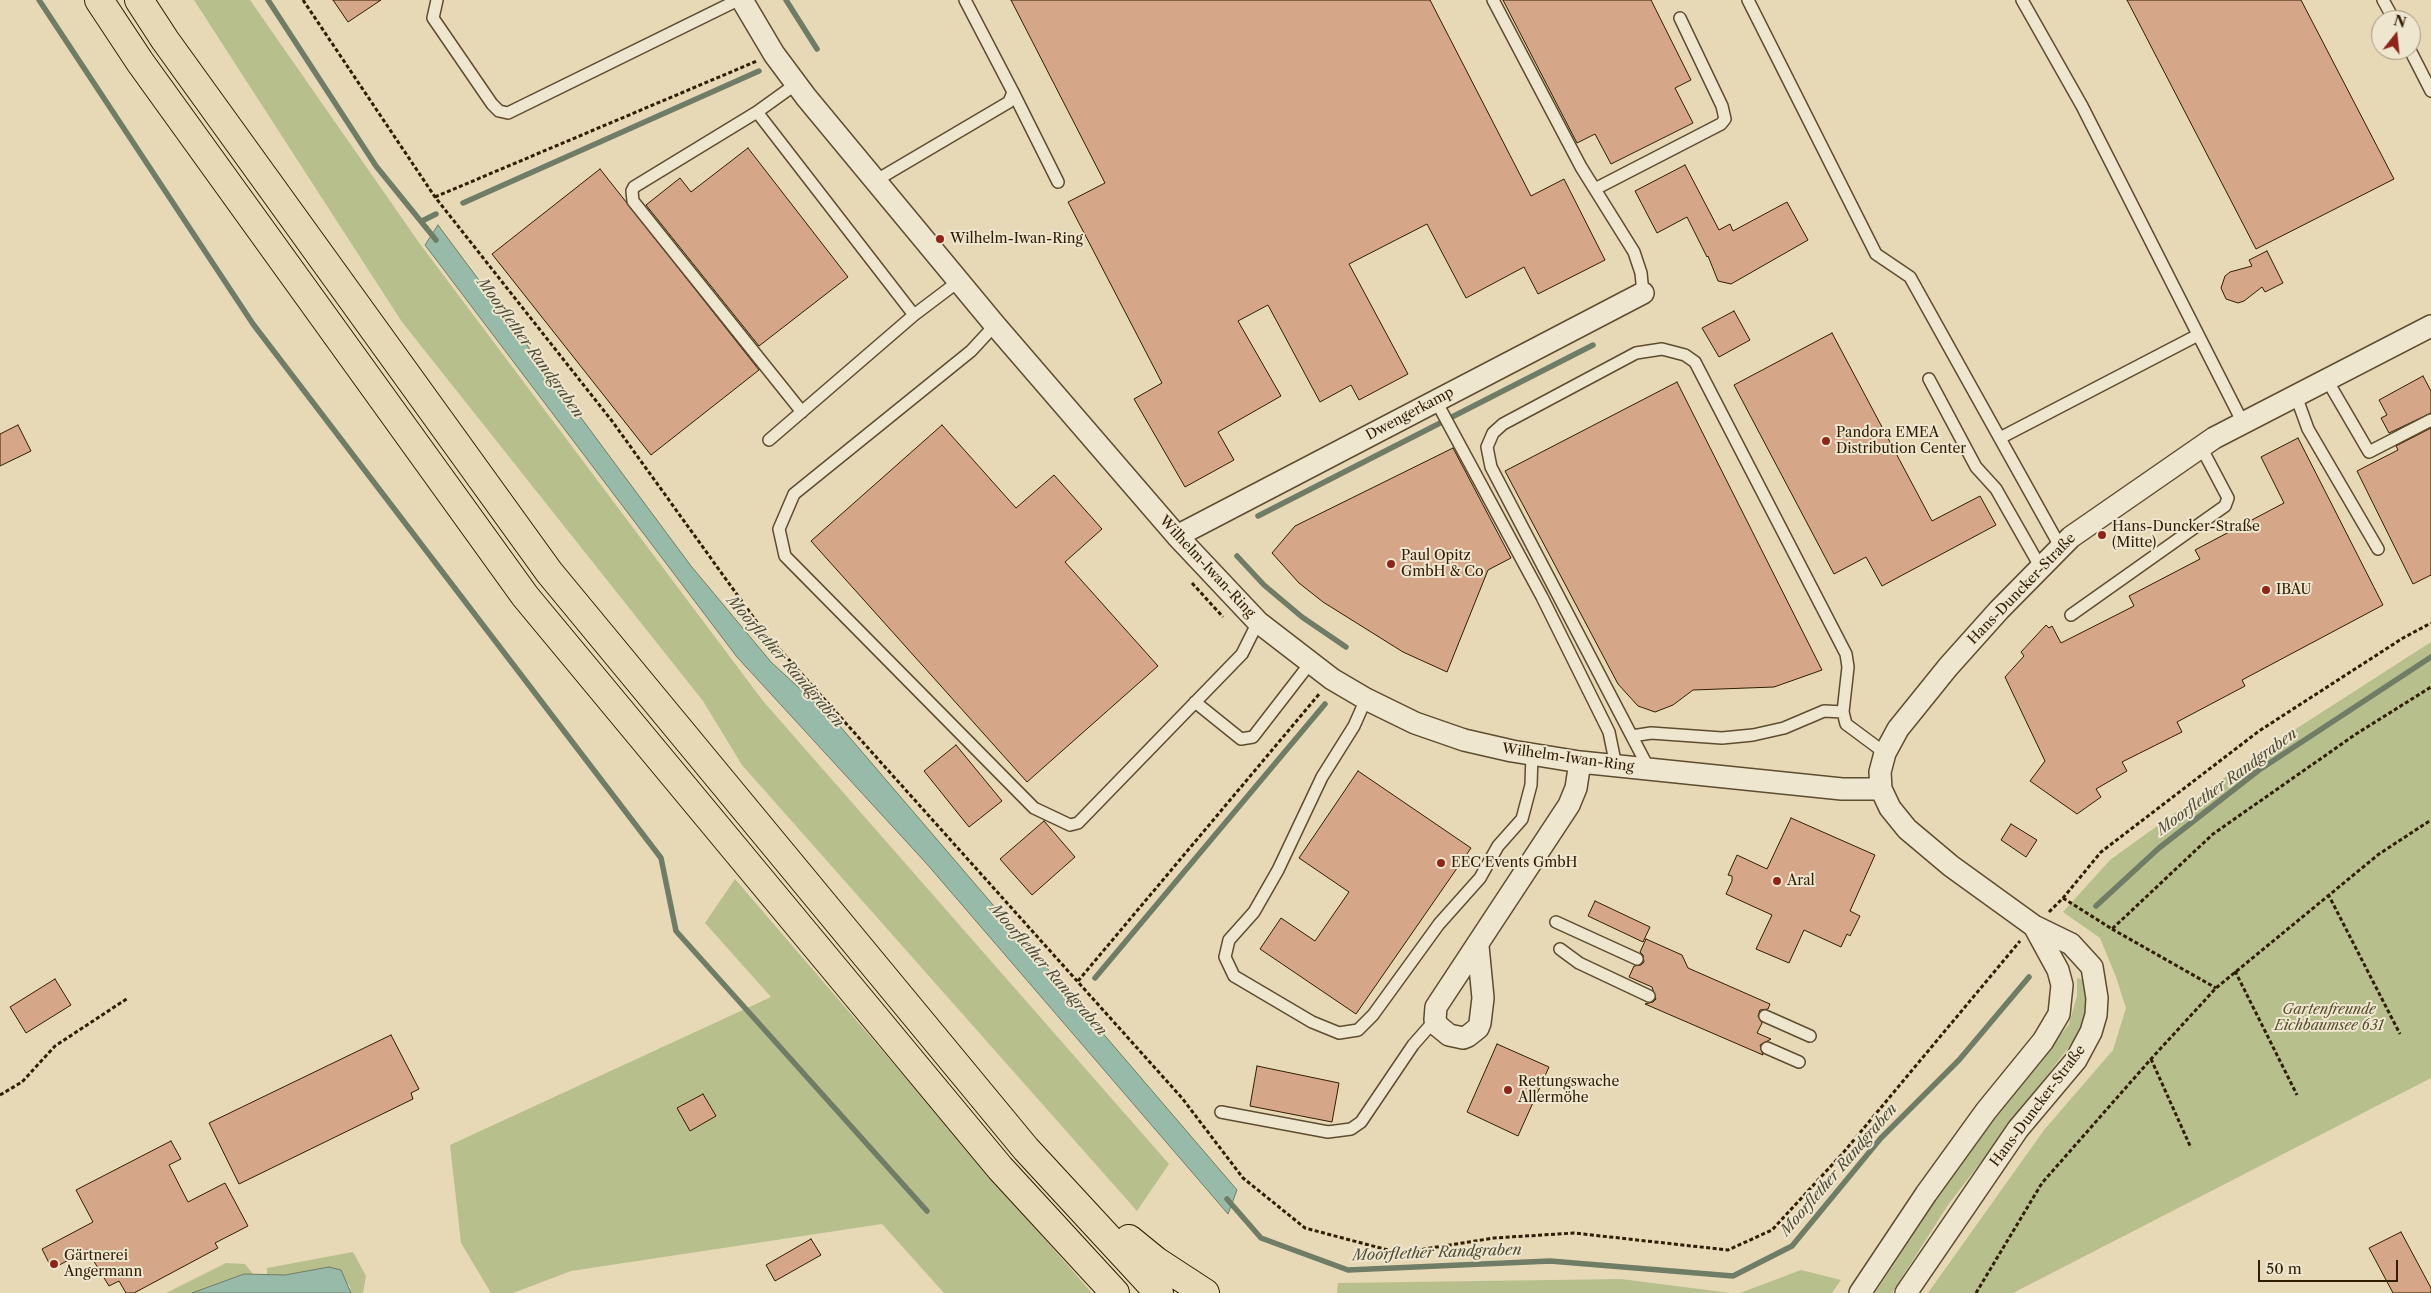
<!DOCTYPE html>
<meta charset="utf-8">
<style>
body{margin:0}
#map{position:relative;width:2431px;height:1293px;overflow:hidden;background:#e7d9b6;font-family:"Libre Caslon Text",serif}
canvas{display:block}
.north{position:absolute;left:2371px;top:10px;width:50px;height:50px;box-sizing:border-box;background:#efe6d0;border:1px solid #a3967e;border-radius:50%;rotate:16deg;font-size:14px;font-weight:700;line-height:20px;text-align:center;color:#311d02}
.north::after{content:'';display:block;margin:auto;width:18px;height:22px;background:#8f2418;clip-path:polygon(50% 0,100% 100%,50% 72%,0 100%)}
.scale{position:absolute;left:2258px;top:1260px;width:140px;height:22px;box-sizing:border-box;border:2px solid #311d02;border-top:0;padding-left:6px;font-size:15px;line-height:18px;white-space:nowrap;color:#311d02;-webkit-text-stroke:4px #efe6d0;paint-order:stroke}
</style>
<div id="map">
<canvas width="2431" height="1293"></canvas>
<div class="north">N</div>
<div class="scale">50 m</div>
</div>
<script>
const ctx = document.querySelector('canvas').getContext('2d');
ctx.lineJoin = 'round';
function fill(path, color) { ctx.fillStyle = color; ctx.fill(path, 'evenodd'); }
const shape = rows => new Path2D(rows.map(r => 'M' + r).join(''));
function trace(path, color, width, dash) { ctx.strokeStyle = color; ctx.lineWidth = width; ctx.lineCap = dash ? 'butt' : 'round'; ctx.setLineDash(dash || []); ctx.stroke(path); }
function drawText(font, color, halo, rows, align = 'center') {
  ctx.font = font + ' "Libre Caslon Text",serif'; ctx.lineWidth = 4; ctx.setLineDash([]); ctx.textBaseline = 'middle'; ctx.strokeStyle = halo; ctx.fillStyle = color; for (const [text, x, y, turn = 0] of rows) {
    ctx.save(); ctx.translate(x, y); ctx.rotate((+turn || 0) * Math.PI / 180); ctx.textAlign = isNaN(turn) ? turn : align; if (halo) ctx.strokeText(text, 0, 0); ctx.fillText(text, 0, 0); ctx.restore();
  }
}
fill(shape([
 [194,0,250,0,420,244,763,701,1169,1164,1137,1211,742,765,703,701,402,322],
 [2431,642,2431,1078,2013,1293,1928,1293,2044,1130,2113,1050,2126,1008,2116,977,2100,938,2063,912,2110,860,2260,752],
 [735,879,1008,1197,1092,1293,944,1293,882,1224,571,1271,513,1293,491,1293,461,1243,450,1145,771,997,705,923],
 [2077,978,2084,980,2088,1014,2075,1039,1948,1205,1892,1293,1875,1293,1960,1164,2069,1024,2077,996],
 [353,1252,366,1276,363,1293,351,1293,350,1286,330,1267,285,1275,267,1275,267,1268],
 [226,1263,245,1264,253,1274,244,1274,192,1293,166,1293],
 [1801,1270,1841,1280,1832,1293,1740,1293],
 [1621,1279,1731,1293,1337,1293,1338,1283]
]), '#b7bf8d');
const water = shape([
 [438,225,691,566,771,662,839,725,1237,1190,1228,1214,926,863,737,657,425,245,438,225],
 [329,1267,341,1270,351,1293,192,1293,244,1274,285,1275,329,1267]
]);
fill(water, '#98bba9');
trace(water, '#6f7c66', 1);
trace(shape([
 [39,0,253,324,661,858,676,931,927,1211],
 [268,0,376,166,436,240],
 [786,0,817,49],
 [463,203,759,71],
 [422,221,436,214],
 [1258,516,1593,345],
 [1237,556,1264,585,1302,617,1346,647],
 [2096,906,2159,848,2259,770,2431,657],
 [1095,978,1325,704],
 [1227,1199,1261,1238,1348,1270,1550,1261,1733,1276,1792,1246,1881,1138,1959,1060,2029,977]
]), '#6f7c66', 5.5);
const building = shape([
 [333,0,381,0,348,22,333,0],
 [1011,0,1430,0,1531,196,1564,179,1605,260,1538,294,1524,267,1466,298,1427,224,1349,264,1408,374,1359,400,1351,385,1320,402,1268,305,1238,321,1281,396,1218,432,1234,460,1185,487,1134,399,1162,383,1068,202,1105,183,1011,0],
 [1503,0,1651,0,1691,80,1675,88,1693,123,1611,164,1595,134,1577,143,1503,0],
 [2127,0,2301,0,2394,179,2256,249,2127,0],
 [748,148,848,277,759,346,646,205,680,178,691,192,748,148],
 [1685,165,1719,230,1730,224,1733,231,1787,202,1808,240,1731,284,1718,281,1708,256,1707,257,1687,217,1657,233,1635,191,1685,165],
 [600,169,759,370,651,455,492,254,600,169],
 [2267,251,2283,283,2265,292,2262,287,2244,301,2238,303,2226,299,2221,288,2225,276,2230,272,2252,266,2249,260,2267,251],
 [1734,311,1750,340,1719,357,1702,328,1734,311],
 [1832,333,1932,521,1980,496,1996,525,1882,586,1866,557,1834,574,1734,385,1832,333],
 [2423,376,2431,391,2431,413,2389,433,2381,418,2387,415,2379,400,2423,376],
 [1677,382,1822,670,1774,687,1693,690,1673,705,1655,712,1638,706,1618,684,1505,471,1677,382],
 [18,425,31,451,0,466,0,434,18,425],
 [942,425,1016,508,1054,475,1102,529,1065,562,1158,666,1027,782,811,541,942,425],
 [2431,428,2431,575,2413,584,2357,471,2398,450,2396,446,2431,428],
 [2298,438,2383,605,2242,680,2245,686,2177,722,2182,732,2122,762,2127,771,2096,789,2101,797,2077,814,2030,781,2045,761,2005,677,2024,656,2021,652,2046,625,2049,628,2052,626,2061,643,2134,606,2129,596,2200,559,2195,550,2284,503,2261,457,2298,438],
 [1453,448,1511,558,1488,570,1447,672,1403,652,1323,602,1299,583,1272,553,1295,526,1453,448],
 [956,745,1002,801,969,827,924,771,956,745],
 [1358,771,1471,848,1356,1014,1260,949,1281,918,1315,941,1349,892,1299,858,1358,771],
 [1791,818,1875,855,1850,911,1860,916,1850,936,1847,934,1841,947,1804,930,1789,963,1756,949,1772,915,1726,894,1732,881,1732,876,1728,875,1737,855,1767,869,1791,818],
 [1044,821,1075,857,1032,895,1000,859,1044,821],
 [2011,824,2037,840,2026,857,2001,840,2011,824],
 [1595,901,1650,927,1643,942,1588,916,1595,901],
 [1646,939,1682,955,1688,968,1770,1004,1768,1009,1760,1010,1758,1016,1762,1023,1757,1033,1771,1039,1760,1045,1763,1055,1645,1004,1653,1002,1656,999,1652,987,1629,977,1634,966,1641,965,1644,962,1643,955,1640,952,1646,939],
 [55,979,71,1005,26,1033,10,1007,55,979],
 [391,1035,419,1089,411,1093,413,1099,239,1184,209,1123,391,1035],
 [1497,1044,1549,1067,1518,1136,1467,1112,1497,1044],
 [1257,1066,1339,1083,1332,1122,1250,1106,1257,1066],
 [703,1094,716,1116,690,1131,677,1108,703,1094],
 [171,1141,181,1159,169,1165,188,1202,225,1183,248,1226,215,1243,218,1248,134,1293,126,1293,119,1281,109,1286,87,1250,52,1269,42,1249,93,1222,76,1190,171,1141],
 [2401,1232,2431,1288,2431,1293,2393,1293,2369,1248,2401,1232],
 [811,1239,821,1255,775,1281,766,1265,811,1239]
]);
fill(building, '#d6a688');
trace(building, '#311d02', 1);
const lane = shape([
 [437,0,433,18,492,104,499,111,508,113,738,0],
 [1493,0,1581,167,1634,252,1641,273,1643,293],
 [1748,0,1876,254,1910,277,2061,548],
 [2022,0,2082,106,2243,423],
 [2383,0,2394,20],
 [2410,50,2431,91],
 [796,84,757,112,914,315,959,281],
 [1013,92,1058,182],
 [757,112,634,187,632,191,633,201,802,412],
 [875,181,1009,102,1013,92,965,0],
 [1595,189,1721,124,1725,119,1722,106,1680,18],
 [995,325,971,351,794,494,779,529,785,556,1034,808,1070,825,1078,823,1242,654,1258,622],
 [1929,379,1976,467,1996,489,2041,568],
 [2327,380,2369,452,2431,420],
 [2296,396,2308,429,2378,549],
 [1436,401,1542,597,1609,732,1616,766],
 [2000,438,2198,335],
 [769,440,914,315],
 [2071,615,2225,506,2228,498,2201,447],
 [1366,699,1354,726,1322,777,1278,870,1254,912,1229,940,1225,957,1234,976,1312,1022,1339,1033,1358,1030,1373,1015,1439,924,1480,878,1498,846,1522,819,1531,785,1532,755],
 [1195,702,1241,739,1253,737,1311,662],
 [1632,736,1651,733,1722,738,1753,735,1784,728,1824,711,1843,712],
 [1649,769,1491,467,1487,447,1493,433,1503,424,1636,353,1662,349,1685,355,1695,362,1846,654,1848,667,1843,712,1846,724,1885,753],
 [1556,922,1637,959],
 [1560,949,1579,963,1649,996],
 [1765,1016,1810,1036],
 [1767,1048,1799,1062],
 [1221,1112,1328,1132,1351,1129,1361,1122,1413,1045,1435,1020]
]);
const street = shape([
 [742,0,774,54,806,97,995,325,1177,536,1258,622,1332,679,1366,699,1415,723,1464,740,1512,751,1580,762,1842,789,1881,789],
 [1177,536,1643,293],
 [1478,946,1483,998,1480,1023,1478,1028,1468,1036,1463,1038,1449,1035,1438,1026,1435,1020,1436,1007,1569,805,1576,788,1580,762],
 [1860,1293,1926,1194,1986,1111,2043,1041,2059,1014,2062,985,2058,970,2034,926],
 [1906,1293,2018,1129,2076,1060,2091,1032,2096,1015,2097,998,2092,967,2071,944,2034,926,1951,866,1907,829,1890,808,1881,789,1880,772,1885,753,1898,729,1948,667,1999,610,2071,537,2214,438,2431,326]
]);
const highway = shape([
 [99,0,140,62,525,596,1000,1168,1115,1293],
 [139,0,165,40,549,572,1026,1149,1159,1293],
 [1129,1239,1156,1261,1205,1293]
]);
trace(lane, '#5e4c2f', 14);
trace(street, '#5e4c2f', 24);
trace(highway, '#311d02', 30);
trace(shape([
 [303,0,435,197,612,421,764,632,1182,1098,1243,1178,1305,1228,1399,1253,1494,1238,1574,1233,1728,1250,1772,1230,1843,1153,2020,941],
 [435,197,757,61],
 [1192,583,1223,617],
 [2328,894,2400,1034],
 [2063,898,2112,929,2213,834,2356,734,2431,687],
 [2049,912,2063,898,2101,852,2259,731,2403,638,2431,623],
 [2112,929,2216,988],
 [2235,971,2297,1095],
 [1078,981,1320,693],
 [2151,1059,2191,1148],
 [0,1095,22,1082,55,1046,128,998],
 [1976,1293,2042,1183,2151,1059,2216,988,2379,854,2431,820]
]), '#311d02', 3, [4, 2.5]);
trace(lane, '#efe6d0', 11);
trace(street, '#efe6d0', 21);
trace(highway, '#e7d9b6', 28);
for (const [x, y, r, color] of [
 [940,239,5,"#8f2418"],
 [1826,441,5,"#8f2418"],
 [2102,535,5,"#8f2418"],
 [1391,564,5,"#8f2418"],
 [2266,590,5,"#8f2418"],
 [1441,863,5,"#8f2418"],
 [1777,881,5,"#8f2418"],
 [1508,1090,5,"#8f2418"],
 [54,1264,5,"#8f2418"]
]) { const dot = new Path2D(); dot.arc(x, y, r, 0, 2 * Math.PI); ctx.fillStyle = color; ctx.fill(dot); trace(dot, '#efe6d0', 2); }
drawText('14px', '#311d02', '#efe6d0', [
 ["Wilhelm-Iwan-Ring",950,239],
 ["Pandora EMEA",1836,433],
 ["Distribution Center",1836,449],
 ["Hans-Duncker-Straße",2112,527],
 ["(Mitte)",2112,543],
 ["Paul Opitz",1401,556],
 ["GmbH & Co",1401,572],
 ["IBAU",2276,590],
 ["EEC Events GmbH",1451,863],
 ["Aral",1787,881],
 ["Rettungswache",1518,1082],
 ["Allermöhe",1518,1098],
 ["Gärtnerei",64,1256],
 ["Angermann",64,1272]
], 'left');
drawText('14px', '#311d02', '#efe6d0', [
 ["Dwengerkamp",1410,414,-28],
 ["Wilhelm-Iwan-Ring",1207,567,47],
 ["Hans-Duncker-Straße",2022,589,-46],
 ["Wilhelm-Iwan-Ring",1568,758,8],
 ["Hans-Duncker-Straße",2038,1106,-53]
]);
drawText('italic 14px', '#594e2c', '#efe6d0', [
 ["Gartenfreunde",2329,1010],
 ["Eichbaumsee 631",2329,1026]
]);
drawText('italic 15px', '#504c34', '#efe6d0', [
 ["Moorflether Randgraben",530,348,54],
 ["Moorflether Randgraben",785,662,49],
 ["Moorflether Randgraben",2227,782,-36],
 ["Moorflether Randgraben",1048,970,49],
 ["Moorflether Randgraben",1839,1170,-49],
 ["Moorflether Randgraben",1437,1253,-2]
]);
</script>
